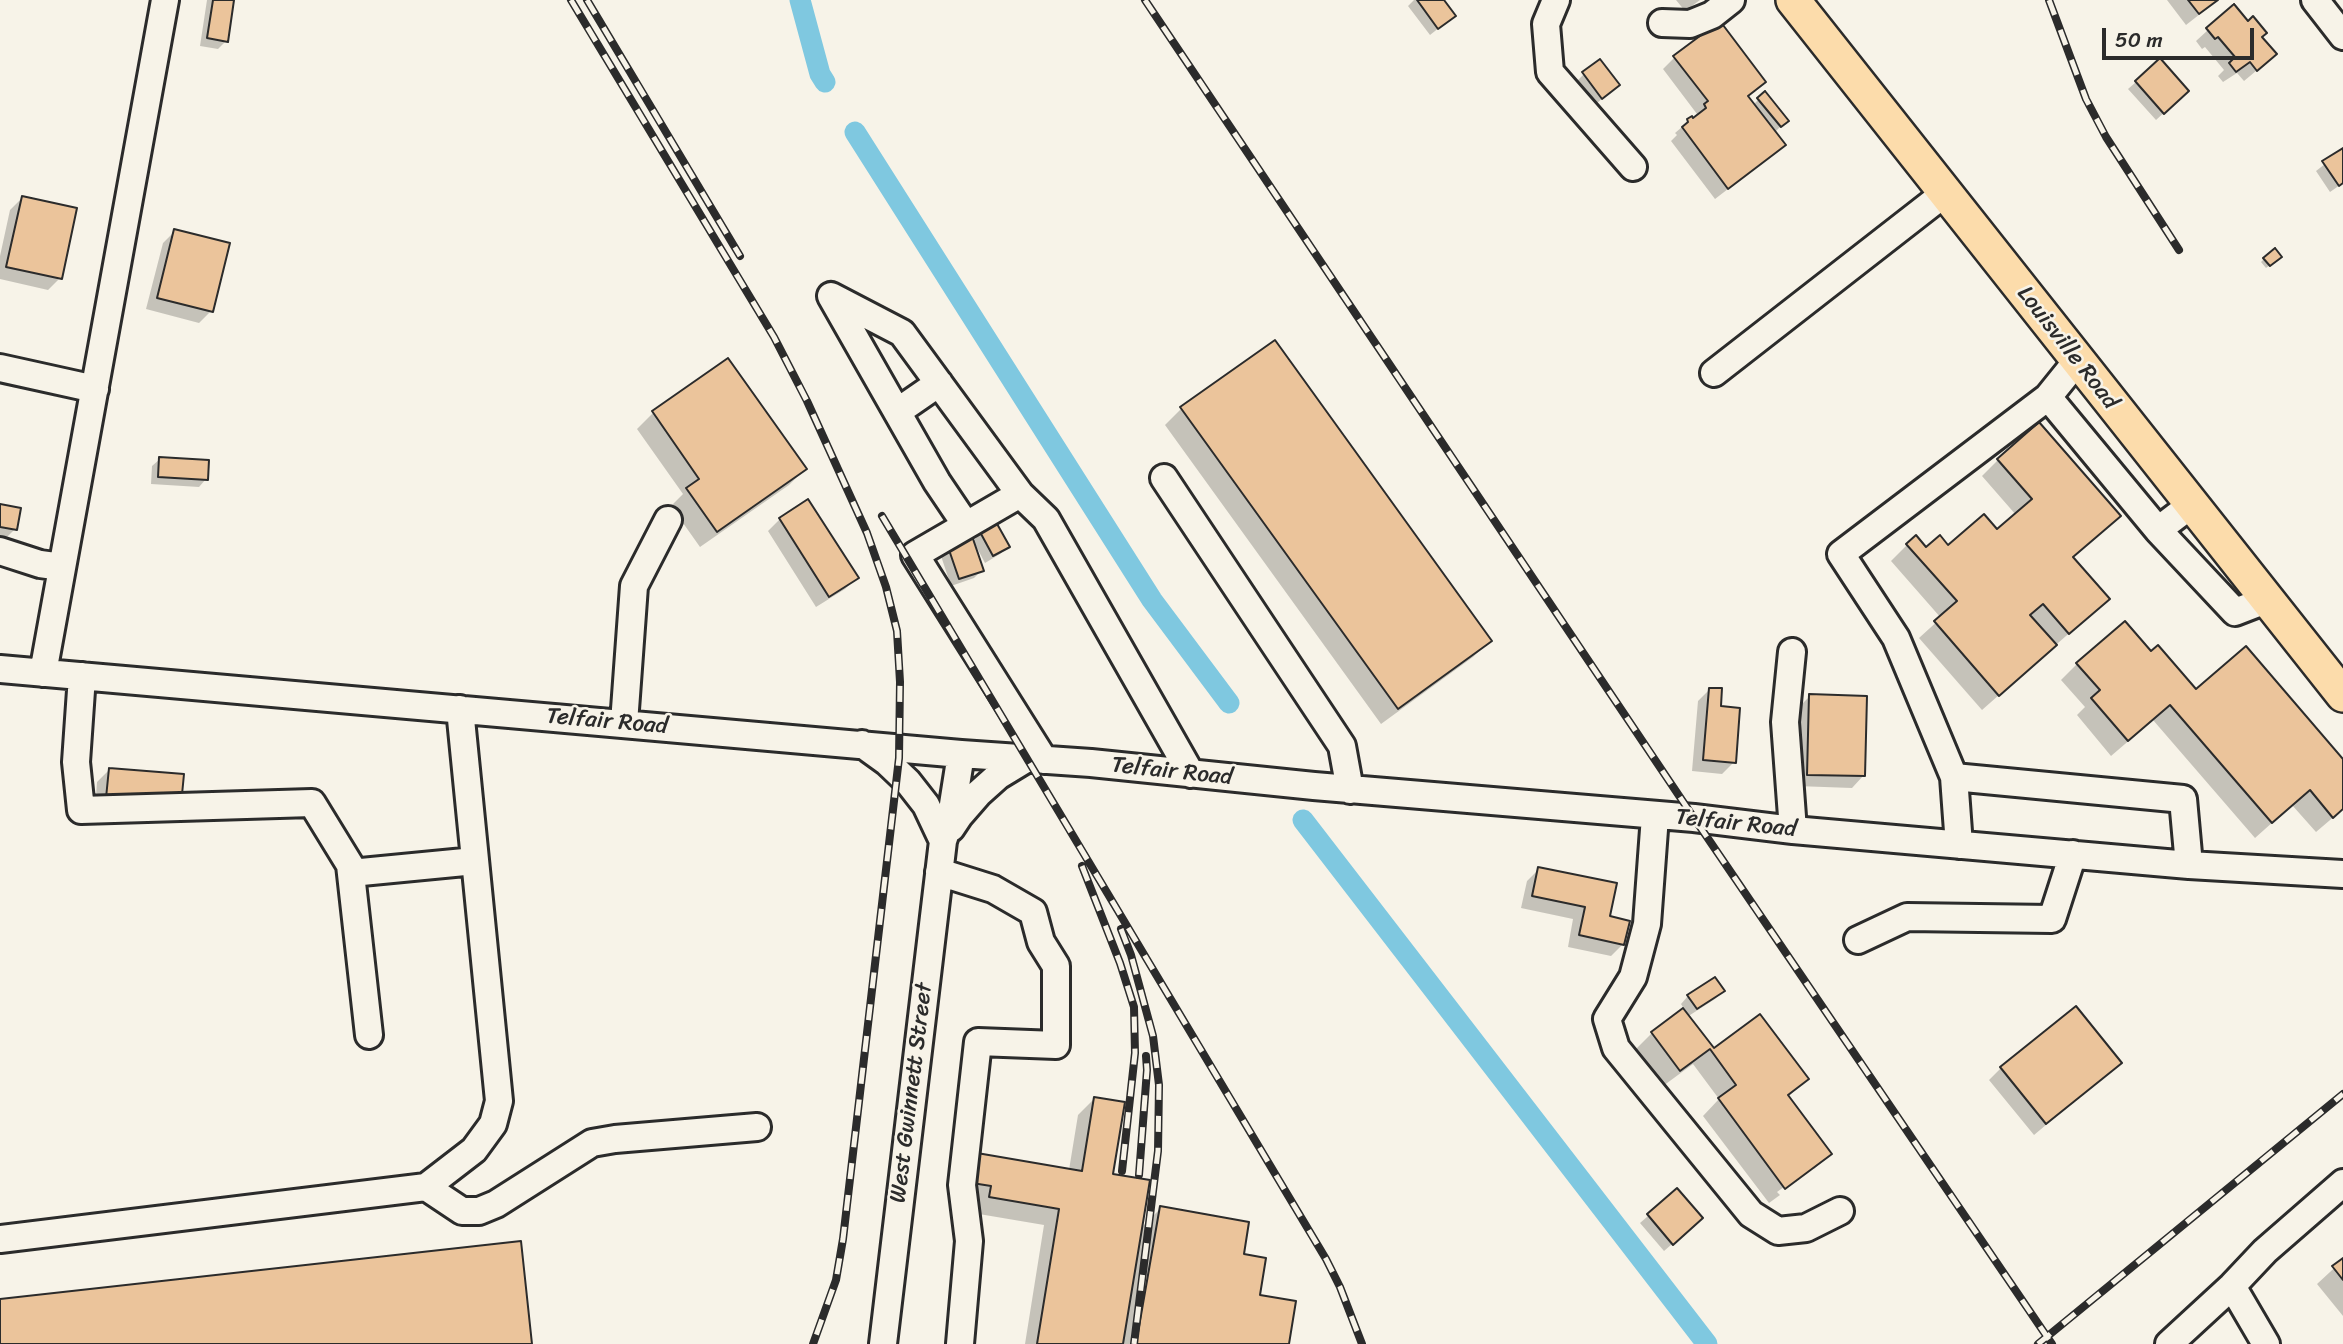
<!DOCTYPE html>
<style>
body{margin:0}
#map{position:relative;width:2343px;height:1344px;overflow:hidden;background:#f7f3e8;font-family:Sriracha,sans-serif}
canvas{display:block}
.scale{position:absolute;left:2102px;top:28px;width:152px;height:32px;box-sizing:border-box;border:4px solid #2b2b2b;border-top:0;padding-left:9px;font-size:21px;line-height:24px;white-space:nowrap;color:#2b2b2b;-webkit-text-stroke:5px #f7f3e8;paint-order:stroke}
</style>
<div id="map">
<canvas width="2343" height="1344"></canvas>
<div class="scale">50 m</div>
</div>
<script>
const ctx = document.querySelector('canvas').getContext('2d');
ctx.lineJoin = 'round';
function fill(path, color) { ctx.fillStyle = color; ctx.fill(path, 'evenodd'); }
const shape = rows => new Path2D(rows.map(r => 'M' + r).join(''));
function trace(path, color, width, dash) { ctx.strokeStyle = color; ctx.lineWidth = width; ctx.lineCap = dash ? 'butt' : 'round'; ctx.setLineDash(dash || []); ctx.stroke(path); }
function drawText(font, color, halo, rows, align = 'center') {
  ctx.font = font + ' Sriracha,sans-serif'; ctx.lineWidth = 5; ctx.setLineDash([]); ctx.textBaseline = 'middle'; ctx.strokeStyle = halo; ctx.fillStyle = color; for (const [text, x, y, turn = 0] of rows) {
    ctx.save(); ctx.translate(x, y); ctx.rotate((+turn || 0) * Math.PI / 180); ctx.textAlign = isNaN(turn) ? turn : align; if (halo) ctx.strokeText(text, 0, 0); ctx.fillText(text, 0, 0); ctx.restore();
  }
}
fill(shape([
 [207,0,233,0,226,41,218,49,200,46],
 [1414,0,1442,0,1454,16,1430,35,1408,6],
 [1676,0,1700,0,1685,11],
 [2167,0,2218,0,2186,25],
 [2208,30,2260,37,2262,66,2244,81,2237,73,2223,82,2218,76,2224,70,2205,47,2202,49,2196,41],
 [1675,57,1764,82,1747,97,1753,105,1759,99,1786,121,1774,133,1783,144,1771,156,1715,199,1671,141,1677,135,1675,133,1697,114,1663,69],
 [2160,61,2179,99,2156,120,2128,89],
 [1584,74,1618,85,1589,110,1572,86],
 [2343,150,2343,183,2330,192,2316,171],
 [22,198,60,278,48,290,0,279,0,256,10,210],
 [175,231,211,311,199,323,146,309,163,243],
 [2264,259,2277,260,2266,268,2261,262],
 [728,360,805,469,789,485,700,547,671,506,683,494,637,429,653,413],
 [1181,409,1490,641,1473,657,1381,724,1165,425],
 [160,459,206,479,199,487,151,484,152,466],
 [1998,460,2118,516,2072,558,2108,599,1982,710,1919,638,1941,618,1891,561,1907,545,1926,550,1948,547,1997,531,2016,515,1982,476],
 [808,501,857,577,845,589,816,607,768,531,780,519],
 [0,505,15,529,7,537,0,535],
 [995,525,1008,547,1000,554,985,563,976,546,974,546,982,570,974,578,951,586,940,553,972,542,981,533],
 [2151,653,2196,691,2343,761,2343,809,2316,832,2292,805,2255,838,2153,720,2111,756,2077,715,2085,707,2061,680,2077,664],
 [1710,689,1734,762,1722,774,1692,771,1698,701],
 [1810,696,1864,775,1852,788,1796,786,1798,708],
 [109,770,182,776,95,810,97,782],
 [1539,869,1608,918,1623,944,1611,956,1568,947,1573,919,1521,908,1527,881],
 [1723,991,1715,999,1687,1017,1713,1051,1807,1079,1788,1097,1830,1153,1814,1169,1814,1165,1777,1192,1780,1195,1769,1203,1703,1116,1719,1099,1693,1064,1663,1086,1636,1049,1652,1033,1684,1009,1681,1004,1688,996],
 [2120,1063,2034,1135,1989,1080,2001,1068],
 [1094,1099,1111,1176,1141,1228,1161,1208,1242,1255,1258,1296,1287,1344,1025,1344,1044,1225,973,1213,961,1171,1069,1170,1078,1115],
 [1677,1191,1693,1226,1664,1251,1640,1223],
 [2343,1260,2343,1316,2317,1284]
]), '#0003');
trace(shape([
 [800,0,820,74,825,82],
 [855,132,1152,600,1229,703],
 [1303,820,1707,1344]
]), '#7fc8e0', 21);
const building = shape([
 [213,0,234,0,228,42,207,38,213,0],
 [1417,0,1444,0,1456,16,1438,29,1417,0],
 [2188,0,2218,0,2199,14,2188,0],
 [2234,4,2248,21,2253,16,2267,33,2262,37,2277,54,2257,71,2250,62,2236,72,2229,63,2235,57,2218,37,2215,39,2206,28,2234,4],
 [1720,21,1766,82,1748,96,1786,145,1728,189,1682,127,1688,122,1687,119,1692,116,1693,118,1706,108,1704,104,1708,101,1673,56,1720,21],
 [2160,58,2189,91,2164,114,2135,81,2160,58],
 [1600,59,1620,85,1602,99,1582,72,1600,59],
 [1765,91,1789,121,1781,127,1757,98,1765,91],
 [2343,148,2343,183,2339,186,2322,161,2343,148],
 [22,196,77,208,62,279,6,267,22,196],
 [174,229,230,243,213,312,157,298,174,229],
 [2275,248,2282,257,2270,266,2263,258,2275,248],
 [1275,340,1492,641,1398,709,1180,407,1275,340],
 [728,358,807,469,717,532,686,488,699,479,652,411,728,358],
 [2039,422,2121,516,2073,557,2110,599,2069,634,2043,604,2030,615,2057,645,1999,696,1934,621,1957,601,1906,544,1916,535,1926,547,1940,535,1948,545,1984,514,1997,529,2032,499,1997,459,2039,422],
 [159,457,209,460,208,480,158,477,159,457],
 [808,499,859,578,829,597,779,518,808,499],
 [0,504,21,508,17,530,0,527,0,504],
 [996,522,1010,547,993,556,980,532,996,522],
 [972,536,984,571,959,579,947,544,972,536],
 [2125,621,2151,651,2158,645,2196,689,2246,646,2343,759,2343,809,2333,818,2310,790,2272,823,2170,705,2128,741,2091,698,2100,690,2076,663,2125,621],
 [1709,688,1722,688,1721,706,1740,708,1736,763,1703,760,1709,688],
 [1809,694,1867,696,1865,776,1807,775,1809,694],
 [109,768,184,774,181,805,106,798,109,768],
 [1538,867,1617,883,1610,916,1630,921,1624,945,1579,935,1585,907,1532,896,1538,867],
 [1715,977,1725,991,1697,1009,1687,995,1715,977],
 [2076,1006,2122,1063,2046,1124,2000,1067,2076,1006],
 [1683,1008,1714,1048,1760,1014,1809,1079,1788,1095,1832,1154,1785,1189,1718,1098,1736,1085,1710,1049,1680,1071,1651,1032,1683,1008],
 [1094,1097,1125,1102,1113,1174,1150,1180,1123,1344,1037,1344,1059,1209,989,1197,991,1186,972,1183,977,1153,1082,1171,1094,1097],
 [1677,1188,1703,1218,1673,1245,1647,1214,1677,1188],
 [1160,1206,1249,1222,1244,1254,1266,1258,1260,1295,1296,1301,1289,1344,1136,1344,1160,1206],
 [521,1241,532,1344,0,1344,0,1299,521,1241],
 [2343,1258,2343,1280,2332,1266,2343,1258]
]);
fill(building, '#ebc49b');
trace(building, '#2b2b2b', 2);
const minor = shape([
 [1556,0,1546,24,1550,72,1633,167],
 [2315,0,2343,36],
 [1662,23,1690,24,1712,15,1731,0],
 [2077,361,2048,397,2158,530,2191,505],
 [0,368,95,389],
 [1714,373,1945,193],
 [897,412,939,383],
 [1164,478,1342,746,1350,790],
 [1020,494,915,555,1044,760],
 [966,525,937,482,831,296,902,333,1020,494,1046,519,1191,774],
 [2158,530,2235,612,2266,600],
 [0,551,40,564,62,567],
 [1792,652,1785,722,1793,830],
 [0,669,961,754,1091,763,1314,786,1694,818,1793,830,2189,865,2343,874],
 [43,673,165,0],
 [82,676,76,762,81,810,312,803,350,865,369,1035],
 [624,723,634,586,668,520],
 [862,744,887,762,908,782,926,805,943,841],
 [1954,777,2183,799,2189,865],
 [1655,816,1647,924,1633,977,1607,1019,1616,1048,1751,1214,1778,1231,1806,1228,1840,1211],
 [951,828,959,816,979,793,998,776,1026,759],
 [1959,845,1954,777,1896,638,1841,554,2048,397],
 [939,872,993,889,1033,912,1041,942,1056,966,1056,1045,978,1042,962,1185,969,1241,960,1344],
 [351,873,475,861],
 [1858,940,1907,917,2052,919,2073,854],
 [426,1187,474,1150,493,1124,499,1101,460,709],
 [0,1239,426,1187,462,1211,479,1211,496,1204,592,1143,615,1139,757,1127],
 [2232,1286,2266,1344],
 [883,1344,943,841,951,817,961,754],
 [2169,1344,2232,1286,2265,1251,2343,1183]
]);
const major = shape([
 [1793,0,2343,695]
]);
trace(minor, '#2b2b2b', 32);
trace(major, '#2b2b2b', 38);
trace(minor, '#f7f3e8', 26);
trace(major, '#fcdcab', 33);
const rail = shape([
 [571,0,774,337,807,401,867,533,886,587,897,631,900,682,899,758,843,1239,836,1280,813,1344],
 [587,0,740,256],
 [1145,0,1694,818,2052,1344],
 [2049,0,2086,99,2106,137,2179,250],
 [882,516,1326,1259,1340,1287,1362,1344],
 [1082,866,1120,963,1134,1007,1135,1053,1122,1171],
 [1121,929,1131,955,1153,1036,1159,1085,1158,1151,1134,1344],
 [1139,1175,1147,1070,1146,1056],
 [2038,1344,2343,1094]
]);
trace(rail, '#2b2b2b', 8);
trace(rail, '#f7f3e8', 5, [16]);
drawText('23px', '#2b2b2b', '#f7f3e8', [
 ["Louisville Road",2067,348,52],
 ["Telfair Road",607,722,5],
 ["Telfair Road",1172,772,6],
 ["Telfair Road",1736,824,6],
 ["West Gwinnett Street",912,1093,-83]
]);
</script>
